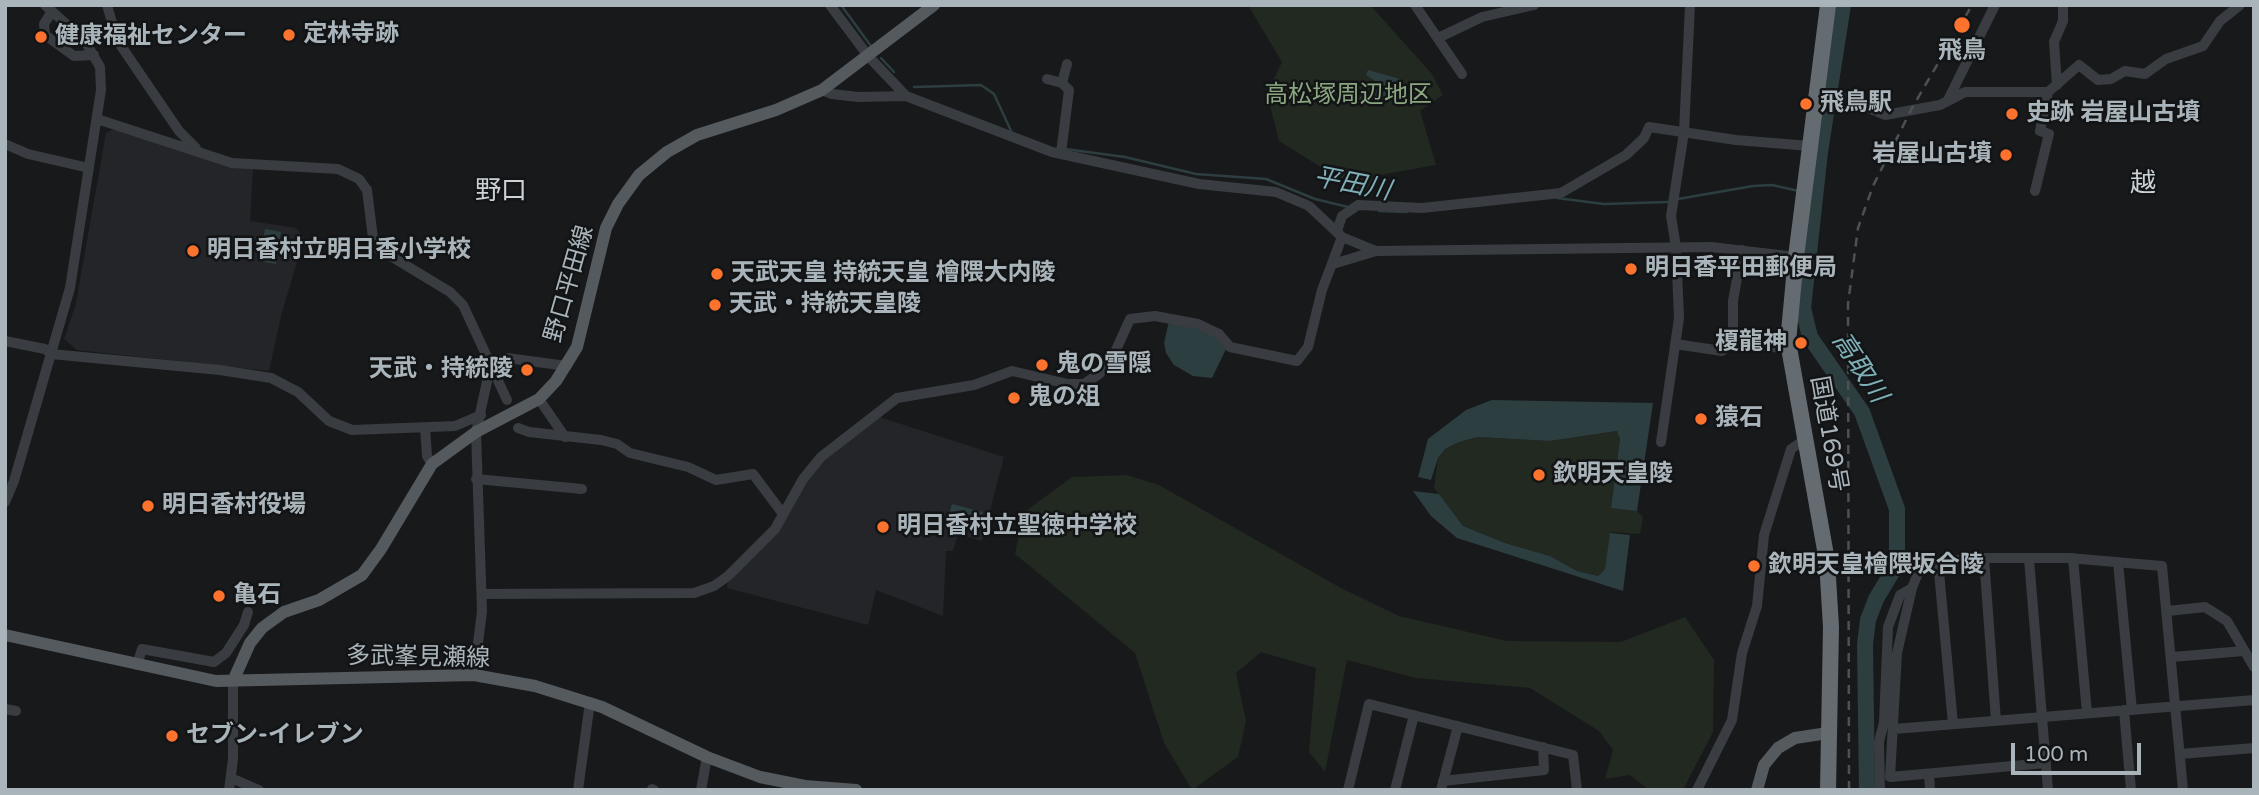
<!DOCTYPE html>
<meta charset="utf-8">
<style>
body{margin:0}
#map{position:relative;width:2259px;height:795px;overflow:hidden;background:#18191b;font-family:"Varela Round",sans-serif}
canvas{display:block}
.frame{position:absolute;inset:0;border:7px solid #aab5bb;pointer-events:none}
.scale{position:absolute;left:2011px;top:743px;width:130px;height:32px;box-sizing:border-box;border:4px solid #aab5bb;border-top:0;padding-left:9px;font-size:21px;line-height:24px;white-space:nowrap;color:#aab5bb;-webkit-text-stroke:5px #131416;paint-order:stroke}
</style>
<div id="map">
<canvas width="2259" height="795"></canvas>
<div class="frame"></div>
<div class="scale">100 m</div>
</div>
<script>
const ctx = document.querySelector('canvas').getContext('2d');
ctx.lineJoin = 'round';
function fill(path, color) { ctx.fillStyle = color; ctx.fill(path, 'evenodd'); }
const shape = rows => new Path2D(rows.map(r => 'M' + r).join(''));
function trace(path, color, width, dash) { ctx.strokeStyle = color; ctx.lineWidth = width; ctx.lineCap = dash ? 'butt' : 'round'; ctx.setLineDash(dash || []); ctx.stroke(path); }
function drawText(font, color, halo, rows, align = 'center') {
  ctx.font = font + ' "Varela Round","Noto Sans JP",sans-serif'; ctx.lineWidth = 5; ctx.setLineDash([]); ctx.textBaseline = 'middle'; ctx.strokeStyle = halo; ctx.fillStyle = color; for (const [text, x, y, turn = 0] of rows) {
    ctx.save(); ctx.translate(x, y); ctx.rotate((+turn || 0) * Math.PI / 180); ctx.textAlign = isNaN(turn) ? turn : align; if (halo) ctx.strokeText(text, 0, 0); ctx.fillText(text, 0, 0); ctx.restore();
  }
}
fill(shape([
 [114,129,253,168,250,221,296,228,304,238,281,316,269,371,77,350,64,339,76,303,106,133],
 [879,417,1004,457,982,541,958,534,953,551,946,551,943,616,876,590,868,625,727,588,728,581,745,564,808,478,829,457]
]), '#242528');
fill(shape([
 [1248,5,1370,5,1432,74,1443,95,1420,111,1436,165,1380,175,1366,195,1279,141,1267,93,1282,62],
 [1618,431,1620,439,1611,507,1637,511,1643,517,1640,534,1611,532,1605,569,1598,576,1577,571,1550,556,1505,543,1463,526,1434,488,1438,458,1445,449,1459,442,1478,437,1550,441],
 [1127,475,1159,485,1341,588,1399,616,1507,641,1621,642,1685,617,1714,660,1713,732,1683,790,1649,790,1630,775,1605,779,1613,750,1599,731,1530,688,1416,678,1347,660,1325,772,1309,752,1316,668,1261,652,1236,673,1246,721,1238,757,1192,790,1164,743,1135,653,1015,554,1023,513,1072,477]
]), '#212920');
fill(shape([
 [1368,70,1400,79,1403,92,1388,101,1367,99,1358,104,1359,98,1379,88,1378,83,1366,75],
 [265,229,281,232,276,264,259,261],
 [1169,321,1207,330,1227,347,1212,378,1193,376,1174,365,1166,353,1164,343],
 [1492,400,1653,403,1637,511,1611,508,1620,439,1617,431,1550,441,1478,437,1459,442,1445,449,1438,458,1431,480,1418,477,1428,439,1466,410],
 [1413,491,1439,494,1463,526,1505,543,1550,556,1577,571,1598,576,1605,569,1610,533,1630,535,1623,591,1457,538,1431,516],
 [952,504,983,512,979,528,947,520]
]), '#2d3e40');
trace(shape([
 [841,5,871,46],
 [881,58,894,72],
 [914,87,981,85,994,94,1012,133],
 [1065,149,1125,157,1196,174,1266,179,1315,199,1348,207],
 [1557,198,1604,204,1668,202],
 [1678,199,1753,186,1772,185,1799,191],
 [1379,211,1407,212]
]), '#2d3e40', 2.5);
trace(shape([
 [1843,5,1820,152,1803,308,1810,337,1862,412,1897,509,1897,564,1876,599,1868,620,1865,644,1867,790]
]), '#2d3e40', 16);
trace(shape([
 [107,5,117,40,179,131,196,148],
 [830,5,869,57,906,96],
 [1415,5,1462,74],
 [51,13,44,24,45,35,74,56,94,55],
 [1438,38,1482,17,1534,5],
 [1047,79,1062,83,1069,90,1061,153],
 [1062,83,1067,64],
 [2057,85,2054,42,2063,21,2063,5],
 [822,90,832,94,858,97,906,96,1052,152,1199,184,1276,192,1309,206,1342,237,1376,251,1711,247,1796,257],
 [1816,92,1835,94,1885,115,1940,105,1965,92,2048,92,2079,65,2098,80,2111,79,2125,71,2145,74,2166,59,2203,46,2220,21,2240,5],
 [1948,100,1995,5],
 [97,119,232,163,338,169,359,179,367,190,374,246,450,292,463,305,507,400],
 [5,144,28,154,89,168],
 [2035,191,2049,134,2040,131,2048,92],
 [1337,231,1342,216,1358,205,1422,208,1561,193,1626,155,1644,138,1649,127,1736,140,1810,146],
 [1333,264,1376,251],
 [5,341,45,349,51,354,220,370,271,378,298,392,329,421,352,430,455,426,481,415],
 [1733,342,1789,349],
 [1675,344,1722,351,1733,342,1733,301,1742,250],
 [539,399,565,437],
 [425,428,427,456,432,464],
 [518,428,529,432,601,440,617,444,630,453,688,467,716,480,753,474,783,514],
 [1661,442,1679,318,1676,247,1671,216,1684,132,1690,5],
 [476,479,582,489],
 [5,502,14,481,70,288,101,90,100,67,85,41,45,5],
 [1984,558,1996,721],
 [2073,558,2087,713],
 [2029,559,2048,790],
 [1938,561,1953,724],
 [2118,562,2132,710],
 [482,594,694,593,714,586,728,576,775,529,803,479,821,457,897,398,974,385,1012,371,1068,384,1084,384,1099,374,1111,361,1130,319,1155,316,1198,324,1219,334,1230,347,1297,361,1308,347,1322,290,1342,237],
 [2168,611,2205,607,2227,621,2254,667],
 [2172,657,2244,651],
 [137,665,142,649,214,662,226,653,244,625,248,612],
 [474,675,482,611,476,432,491,363,507,358,567,366],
 [5,709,16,711],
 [2124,710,2131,790],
 [1894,729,2254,700],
 [2180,754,2254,748],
 [2046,763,1890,777,1897,653,1912,588,1922,563,1984,558,2069,558,2162,566,2183,790],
 [1929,774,1930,790],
 [231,778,259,790],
 [1443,781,1544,770,1543,747],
 [652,789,654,790],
 [229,790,233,759,233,681],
 [578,790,590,702],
 [701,790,707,757],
 [1348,790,1369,704,1573,755,1577,790],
 [1395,790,1414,715],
 [1441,790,1458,726],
 [1697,790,1732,720,1742,653,1757,606,1764,535,1791,449,1807,438],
 [1880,790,1879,742,1884,722,1888,627,1900,595,1912,588]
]), '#393c40', 10);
trace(shape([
 [5,635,216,681,474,675,535,686,602,707,707,757,760,777,805,786,856,790],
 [233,681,250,643,262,628,284,612,319,600,362,575,381,549,432,464,476,432,539,399,556,381,577,347,606,228,618,204,639,175,667,152,697,135,776,110,822,90,934,5],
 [1757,790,1764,765,1778,748,1795,738,1828,733]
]), '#555a5f', 12);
trace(shape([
 [1828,790,1831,627,1827,561,1788,342,1796,257,1828,5]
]), '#656c71', 16);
trace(shape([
 [1849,790,1848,304,1858,228,1873,186,1912,108,1972,5]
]), '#4c5155', 2.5, [9, 7]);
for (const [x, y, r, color] of [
 [1962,25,9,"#fd732e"],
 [289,35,7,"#fd732e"],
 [41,37,7,"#fd732e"],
 [1806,104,7,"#fd732e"],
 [2012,114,7,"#fd732e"],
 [2006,155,7,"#fd732e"],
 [193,251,7,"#fd732e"],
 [1631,269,7,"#fd732e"],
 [717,274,7,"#fd732e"],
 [715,305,7,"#fd732e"],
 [1801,343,7,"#fd732e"],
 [1042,365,7,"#fd732e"],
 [527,370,7,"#fd732e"],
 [1014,398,7,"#fd732e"],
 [1701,419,7,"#fd732e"],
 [1539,475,7,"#fd732e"],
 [148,506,7,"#fd732e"],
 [883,527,7,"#fd732e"],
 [1754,566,7,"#fd732e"],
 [219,596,7,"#fd732e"],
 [172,736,7,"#fd732e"]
]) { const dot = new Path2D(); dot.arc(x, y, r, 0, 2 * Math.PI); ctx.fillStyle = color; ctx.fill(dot); trace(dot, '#131416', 2.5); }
drawText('bold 24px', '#aab5bb', '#131416', [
 ["定林寺跡",303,35],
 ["健康福祉センター",55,37],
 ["飛鳥",1962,52,"center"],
 ["飛鳥駅",1820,104],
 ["史跡 岩屋山古墳",2026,114],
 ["岩屋山古墳",1992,155,"right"],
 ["明日香村立明日香小学校",207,251],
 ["明日香平田郵便局",1645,269],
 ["天武天皇 持統天皇 檜隈大内陵",731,274],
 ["天武・持統天皇陵",729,305],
 ["榎龍神",1787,343,"right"],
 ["鬼の雪隠",1056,365],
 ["天武・持統陵",513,370,"right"],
 ["鬼の俎",1028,398],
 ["猿石",1715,419],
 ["欽明天皇陵",1553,475],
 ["明日香村役場",162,506],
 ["明日香村立聖徳中学校",897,527],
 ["欽明天皇檜隈坂合陵",1768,566],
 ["亀石",233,596],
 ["セブン-イレブン",186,736]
], 'left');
drawText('24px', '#8aa780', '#131416', [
 ["高松塚周辺地区",1348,96]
]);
drawText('24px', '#aab5bb', '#131416', [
 ["野口平田線",570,284,-74],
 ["国道169号",1828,434,80],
 ["多武峯見瀬線",418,658,1]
]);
drawText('26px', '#cbd2d7', '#131416', [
 ["越",2143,184],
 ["野口",501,192]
]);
drawText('italic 26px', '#7fb0b8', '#131416', [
 ["平田川",1352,185,11],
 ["高取川",1859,368,57]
]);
</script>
